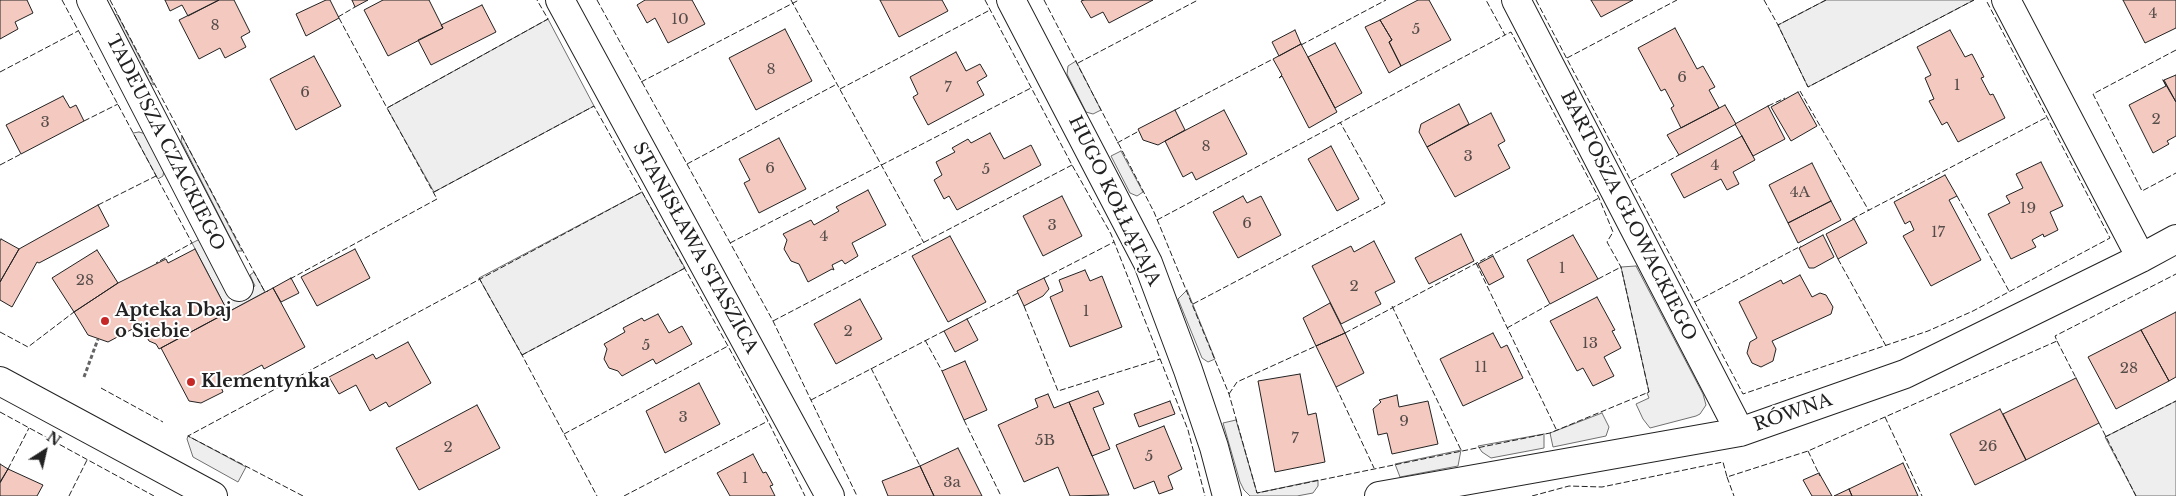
<!DOCTYPE html>
<meta charset="utf-8">
<style>
body{margin:0}
#map{position:relative;width:2176px;height:496px;overflow:hidden;background:#fff;font-family:"Libre Baskerville",serif}
canvas{display:block}
.north{position:absolute;left:20px;top:426px;width:50px;height:50px;-webkit-text-stroke:4px #fff;paint-order:stroke;rotate:35deg;font-size:14px;font-weight:700;line-height:20px;text-align:center;color:#222}
.north::after{content:'';display:block;margin:auto;width:18px;height:22px;background:#222;clip-path:polygon(50% 0,100% 100%,50% 72%,0 100%)}
</style>
<div id="map">
<canvas width="2176" height="496"></canvas>
<div class="north">N</div>
</div>
<script>
const ctx = document.querySelector('canvas').getContext('2d');
ctx.lineJoin = 'round';
function fill(path, color) { ctx.fillStyle = color; ctx.fill(path, 'evenodd'); }
const shape = rows => new Path2D(rows.map(r => 'M' + r).join(''));
function trace(path, color, width, dash) { ctx.strokeStyle = color; ctx.lineWidth = width; ctx.lineCap = dash ? 'butt' : 'round'; ctx.setLineDash(dash || []); ctx.stroke(path); }
function drawText(font, color, halo, rows, align = 'center') {
  ctx.font = font + ' "Libre Baskerville",serif'; ctx.lineWidth = 4; ctx.setLineDash([]); ctx.textBaseline = 'middle'; ctx.strokeStyle = halo; ctx.fillStyle = color; for (const [text, x, y, turn = 0] of rows) {
    ctx.save(); ctx.translate(x, y); ctx.rotate((+turn || 0) * Math.PI / 180); ctx.textAlign = isNaN(turn) ? turn : align; if (halo) ctx.strokeText(text, 0, 0); ctx.fillText(text, 0, 0); ctx.restore();
  }
}
const green = shape([
 [1826,0,1974,0,1808,87,1778,25,1826,0],
 [117,14,154,85,148,82,114,16,117,14],
 [548,19,594,106,434,192,387,108,548,19],
 [1076,61,1101,110,1093,114,1086,112,1067,74,1068,66,1076,61],
 [139,132,146,134,164,169,163,176,158,179,133,133,139,132],
 [182,136,242,251,237,251,181,141,182,136],
 [1121,151,1143,192,1137,196,1130,193,1111,156,1121,151],
 [642,192,685,268,522,355,479,278,642,192],
 [200,239,231,298,255,286,250,275,254,272,265,292,228,312,192,243,200,239],
 [1636,266,1703,394,1706,405,1700,414,1696,416,1650,428,1643,419,1636,404,1649,398,1647,393,1649,392,1621,267,1636,266],
 [1187,290,1215,359,1208,362,1202,358,1178,299,1187,290],
 [2176,401,2176,496,2136,496,2105,437,2176,401],
 [1602,413,1609,427,1606,436,1553,447,1550,433,1602,413],
 [1236,420,1257,493,1318,480,1318,486,1313,493,1297,496,1250,496,1244,490,1240,482,1223,423,1236,420],
 [1544,434,1544,448,1491,458,1482,452,1478,446,1544,434],
 [188,436,246,467,238,482,193,457,187,439,188,436],
 [1461,450,1458,466,1400,477,1395,464,1461,450]
]);
fill(green, '#eee');
trace(green, '#6f6f6f', 1);
const building = shape([
 [0,0,27,0,33,13,15,22,18,29,0,39,0,0],
 [165,0,219,0,188,16,182,5,170,11,165,0],
 [219,0,234,0,250,32,241,37,246,47,225,58,220,48,199,59,179,20,219,0],
 [326,0,330,0,339,18,306,36,296,14,326,0],
 [352,0,368,0,355,7,352,0],
 [383,0,429,0,443,28,388,56,364,10,383,0],
 [645,0,692,0,705,24,668,43,655,18,647,23,637,5,645,0],
 [880,0,942,0,948,11,899,37,880,0],
 [1084,0,1153,0,1109,23,1103,12,1091,18,1081,1,1084,0],
 [1418,0,1429,0,1451,40,1401,66,1389,42,1392,40,1380,20,1418,0],
 [1591,0,1633,0,1601,17,1591,0],
 [2123,0,2176,0,2176,28,2145,43,2123,0],
 [482,5,496,32,431,65,418,40,443,28,441,25,482,5],
 [1380,20,1392,40,1389,42,1401,66,1389,73,1365,27,1380,20],
 [1675,28,1697,69,1703,66,1715,87,1709,90,1719,108,1681,128,1671,108,1674,106,1665,89,1661,91,1638,48,1675,28],
 [785,29,812,81,756,110,729,58,785,29],
 [1295,30,1301,44,1279,56,1272,42,1295,30],
 [1950,30,1965,57,1972,54,1984,77,1981,78,1990,95,1993,94,2005,118,1958,142,1947,122,1942,125,1929,101,1934,99,1925,78,1931,75,1917,47,1950,30],
 [1335,43,1362,93,1335,108,1308,57,1335,43],
 [1301,44,1337,112,1309,128,1282,76,1279,78,1282,75,1273,59,1301,44],
 [956,52,966,71,980,64,987,76,977,82,984,95,928,125,913,97,918,94,910,77,956,52],
 [314,56,341,106,296,130,270,79,314,56],
 [2176,75,2176,102,2164,80,2176,75],
 [2163,80,2176,102,2176,136,2167,141,2169,144,2153,153,2129,105,2166,86,2163,80],
 [1798,92,1817,126,1791,141,1771,107,1798,92],
 [63,96,70,108,76,105,84,121,21,154,6,125,63,96],
 [1459,104,1469,124,1427,147,1419,132,1421,124,1459,104],
 [1725,105,1736,124,1679,155,1667,135,1725,105],
 [1768,106,1785,139,1753,156,1735,124,1768,106],
 [1175,110,1185,130,1158,145,1143,140,1138,129,1175,110],
 [1224,110,1247,154,1196,180,1192,172,1183,177,1165,141,1224,110],
 [1491,113,1505,141,1498,145,1510,168,1455,197,1427,147,1491,113],
 [990,133,1004,159,1031,145,1041,165,957,210,949,196,944,199,934,180,942,175,936,162,955,152,952,148,968,139,971,143,990,133],
 [1742,136,1755,160,1733,172,1739,184,1727,190,1721,179,1684,198,1671,174,1742,136],
 [779,138,806,189,759,213,744,183,750,180,739,159,779,138],
 [1331,146,1359,199,1337,211,1308,159,1331,146],
 [2041,162,2063,206,2050,212,2058,230,2044,237,2043,234,2032,240,2036,247,2011,259,1988,214,2010,203,2006,196,2023,188,2016,174,2041,162],
 [1812,163,1831,201,1788,223,1769,185,1812,163],
 [1945,175,1957,196,1949,200,1981,260,1931,286,1903,236,1914,230,1910,221,1905,224,1894,202,1945,175],
 [868,190,886,225,852,243,858,256,845,264,842,260,832,265,834,270,832,269,808,282,799,264,791,261,784,249,787,240,783,234,811,220,814,225,839,211,836,207,868,190],
 [1062,196,1082,236,1043,256,1023,216,1062,196],
 [1243,196,1247,203,1261,196,1281,235,1238,258,1213,212,1243,196],
 [1831,201,1841,220,1798,243,1788,223,1831,201],
 [98,205,109,226,39,263,37,262,12,307,0,300,0,282,19,249,98,205],
 [1854,219,1867,243,1838,259,1826,234,1854,219],
 [1461,234,1474,261,1429,284,1415,258,1461,234],
 [1573,235,1598,279,1550,304,1527,260,1573,235],
 [1823,235,1834,257,1814,268,1809,268,1799,248,1823,235],
 [950,236,986,302,948,322,912,256,950,236],
 [1,239,19,249,0,282,0,241,1,239],
 [1374,241,1395,282,1375,292,1381,304,1341,324,1312,266,1351,246,1354,252,1374,241],
 [195,249,228,312,159,349,156,344,149,341,140,325,108,342,88,335,74,312,118,283,166,259,168,263,195,249],
 [355,249,370,278,317,306,301,277,355,249],
 [97,250,118,283,74,312,52,278,97,250],
 [1493,256,1504,277,1489,285,1478,264,1493,256],
 [1085,270,1090,281,1102,276,1122,327,1070,347,1050,297,1063,291,1059,280,1085,270],
 [1800,275,1812,297,1820,293,1826,295,1833,307,1831,314,1772,341,1776,349,1773,361,1761,367,1752,363,1747,353,1750,342,1757,338,1739,302,1781,280,1783,284,1800,275],
 [291,278,299,293,281,302,273,288,291,278],
 [1044,278,1049,289,1043,296,1024,306,1017,291,1044,278],
 [273,288,305,347,264,369,262,365,221,387,223,392,201,403,189,401,161,348,273,288],
 [1597,297,1615,330,1612,331,1621,348,1604,357,1614,376,1593,386,1583,368,1577,371,1550,321,1597,297],
 [860,299,882,339,836,364,814,324,860,299],
 [1330,303,1345,333,1316,346,1303,318,1330,303],
 [2176,312,2176,377,2169,381,2141,330,2176,312],
 [658,314,669,333,682,326,692,344,656,364,653,359,622,376,618,371,609,368,604,359,607,349,604,344,625,332,623,328,642,318,644,321,658,314],
 [967,319,978,340,955,352,944,331,967,319],
 [2141,330,2169,381,2116,409,2088,357,2141,330],
 [1345,333,1364,373,1336,387,1316,346,1345,333],
 [1493,333,1501,348,1507,345,1523,378,1463,406,1440,359,1493,333],
 [408,342,431,383,389,407,386,402,370,411,356,385,339,394,329,377,373,354,376,359,408,342],
 [965,361,987,410,964,420,942,371,965,361],
 [1300,374,1308,415,1316,413,1325,462,1275,472,1258,381,1300,374],
 [2076,378,2099,423,2026,460,2003,414,2076,378],
 [699,383,720,424,665,453,646,411,699,383],
 [1098,391,1104,404,1093,408,1110,449,1092,456,1069,402,1098,391],
 [1048,394,1054,408,1069,402,1109,495,1070,496,1058,467,1024,482,998,425,1038,407,1035,399,1048,394],
 [1397,395,1399,407,1428,401,1438,444,1392,454,1387,433,1378,435,1373,409,1381,402,1379,400,1397,395],
 [1170,401,1175,414,1139,427,1134,414,1170,401],
 [477,405,500,448,419,490,396,448,477,405],
 [2000,409,2026,460,1975,485,1950,434,2000,409],
 [1164,426,1182,469,1168,476,1173,489,1159,494,1154,481,1134,489,1116,445,1164,426],
 [958,448,982,496,934,496,920,466,958,448],
 [753,454,763,473,766,472,773,485,770,486,775,496,730,496,717,473,753,454],
 [1903,463,1918,496,1852,496,1849,489,1903,463],
 [0,464,8,469,0,482,0,464],
 [920,466,934,496,888,496,882,481,920,466],
 [8,469,43,485,37,496,0,496,0,483,8,469],
 [1819,473,1832,496,1812,496,1803,480,1819,473],
 [1849,489,1852,496,1834,496,1849,489]
]);
fill(building, '#f3c9c0');
trace(building, '#222', 1);
const minor = shape([
 [91,0,239,287],
 [560,0,830,496],
 [1011,0,1148,263,1188,370,1214,447,1227,496],
 [1516,0,1740,432],
 [2006,0,2141,258],
 [0,381,213,496],
 [1379,496,1740,432,1905,374,2141,258,2176,239]
]);
trace(minor, '#222', 30);
trace(shape([
 [84,377,98,339]
]), '#646464', 3, [4, 2.5]);
trace(minor, '#fff', 28);
trace(shape([
 [62,0,192,243,156,263],
 [110,0,254,272,265,292,268,291],
 [597,0,773,321,857,496],
 [791,0,924,243],
 [985,0,1072,165,1111,234,1188,430,1205,496],
 [1044,0,1154,212,1229,394,1257,493,1550,433,1649,392,1621,267,1607,242,1613,232,1599,198,1511,32,1505,35,1486,0],
 [1536,0,1743,394,1928,331,1973,311,2110,238,1986,0],
 [1764,0,1778,25],
 [1826,0,1778,25,1808,87,1974,0],
 [338,17,355,7],
 [339,18,387,108],
 [1301,45,1386,0],
 [2176,50,2093,94,2142,191,2176,173],
 [1567,58,1677,0],
 [1078,63,1198,0],
 [0,72,78,31],
 [641,82,799,0],
 [840,89,990,10],
 [1800,91,1869,211],
 [1768,106,1785,98],
 [1175,110,1273,59],
 [84,121,118,104],
 [1117,143,1139,131],
 [687,164,837,84],
 [0,165,21,154],
 [1631,181,1679,155],
 [434,192,594,106,728,346,768,421,805,496],
 [1957,196,2009,291],
 [98,205,156,176],
 [1852,219,2047,117],
 [1157,220,1505,35],
 [730,243,1031,88],
 [1838,259,1886,346],
 [1476,263,1557,431],
 [479,278,522,355,597,496],
 [1044,278,1114,242],
 [290,279,437,199,387,108,548,19,537,0],
 [1598,279,1621,267],
 [1695,302,1801,246],
 [1193,304,1385,203,1340,122],
 [1024,306,1058,391,1160,359],
 [1392,306,1461,450],
 [967,319,1018,293],
 [773,321,1072,165],
 [1507,328,1550,304],
 [0,332,28,347,74,312],
 [1345,333,1599,198],
 [925,340,942,371],
 [2057,341,2076,378],
 [522,355,685,268],
 [871,368,920,466],
 [1336,387,1374,468],
 [101,388,163,422],
 [1229,394,1237,382,1316,346],
 [811,400,944,331],
 [0,412,154,496],
 [1885,417,1922,496],
 [964,420,1001,496],
 [2099,423,2136,496],
 [564,434,728,346],
 [2105,437,2176,401],
 [1808,451,1820,476],
 [8,469,29,428],
 [1727,477,1734,496],
 [69,496,87,460],
 [303,496,188,436,642,192],
 [624,496,768,421],
 [1532,496,1569,486,1602,487,1723,462,1727,477,1808,451,2057,341,2055,336,2176,274]
]), '#222', 1, [6, 2.5]);
for (const [x, y, r, color] of [
 [105,321,5,"#c62828"],
 [191,382,5,"#c62828"]
]) { const dot = new Path2D(); dot.arc(x, y, r, 0, 2 * Math.PI); ctx.fillStyle = color; ctx.fill(dot); trace(dot, '#fff', 2); }
drawText('15px', '#564c4a', null, [
 ["4",2153,14],
 ["10",680,20],
 ["8",215,26],
 ["5",1416,30],
 ["8",771,70],
 ["6",1682,78],
 ["1",1957,86],
 ["7",948,88],
 ["6",305,93],
 ["2",2156,120],
 ["3",45,123],
 ["8",1206,147],
 ["3",1468,157],
 ["4",1715,166],
 ["6",770,169],
 ["5",986,170],
 ["4A",1800,193],
 ["19",2028,209],
 ["6",1247,224],
 ["3",1052,226],
 ["17",1938,233],
 ["4",824,237],
 ["1",1562,269],
 ["28",85,281],
 ["2",1354,287],
 ["1",1086,312],
 ["2",848,332],
 ["13",1590,344],
 ["5",646,346],
 ["11",1481,368],
 ["28",2129,369],
 ["3",683,418],
 ["9",1404,422],
 ["7",1295,439],
 ["5B",1045,441],
 ["26",1988,447],
 ["2",448,448],
 ["5",1149,457],
 ["1",745,479],
 ["3a",952,483]
]);
drawText('18px', '#222', '#fff', [
 ["TADEUSZA CZACKIEGO",165,143,63],
 ["HUGO KOŁŁĄTAJA",1114,201,64],
 ["BARTOSZA GŁOWACKIEGO",1628,216,63],
 ["STANISŁAWA STASZICA",695,248,61],
 ["RÓWNA",1793,413,-19]
]);
drawText('bold 18px', '#222', '#fff', [
 ["Apteka Dbaj",115,311],
 ["o Siebie",115,332],
 ["Klementynka",201,382]
], 'left');
</script>
